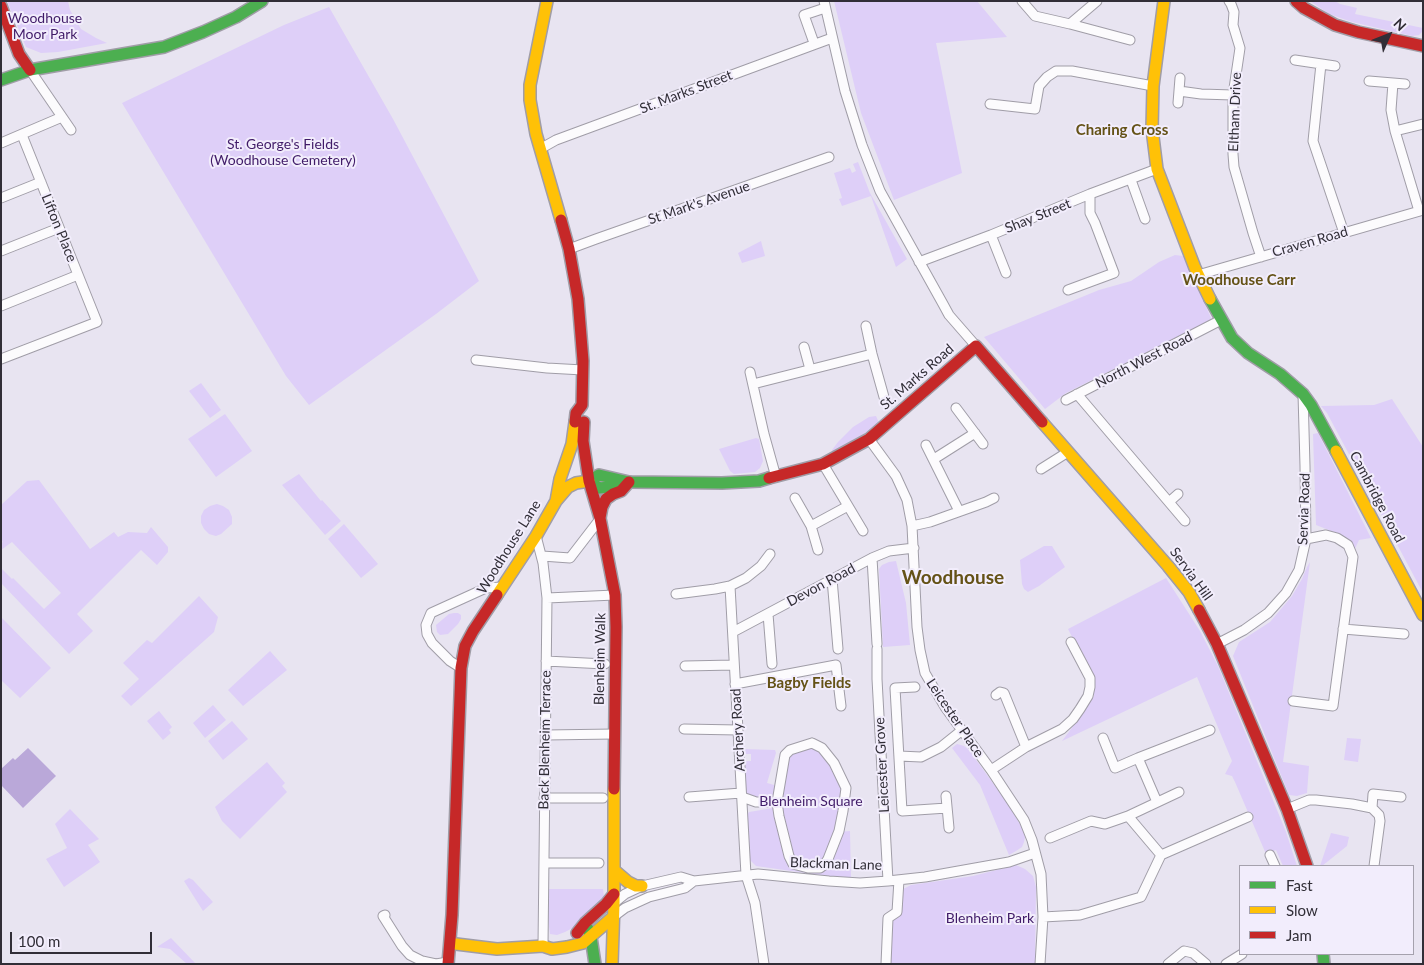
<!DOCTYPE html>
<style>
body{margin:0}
#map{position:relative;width:1424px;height:965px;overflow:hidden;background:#e8e4f1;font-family:Lato,sans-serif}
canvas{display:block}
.frame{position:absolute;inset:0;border:2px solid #312e37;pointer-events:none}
.legend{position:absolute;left:1239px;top:865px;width:175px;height:90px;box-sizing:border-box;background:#f2edfc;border:1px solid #a5a1ad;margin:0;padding:6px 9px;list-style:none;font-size:15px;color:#312e37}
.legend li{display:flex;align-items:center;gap:10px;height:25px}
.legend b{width:25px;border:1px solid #a5a1ad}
.north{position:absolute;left:1364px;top:10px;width:50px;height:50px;-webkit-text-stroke:4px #f2edfc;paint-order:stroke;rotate:46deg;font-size:14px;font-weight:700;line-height:20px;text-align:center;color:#312e37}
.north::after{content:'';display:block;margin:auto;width:18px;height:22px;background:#312e37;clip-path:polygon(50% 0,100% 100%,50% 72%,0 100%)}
.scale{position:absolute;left:10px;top:932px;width:142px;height:22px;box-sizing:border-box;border:2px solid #312e37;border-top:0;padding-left:6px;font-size:15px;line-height:18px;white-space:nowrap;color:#312e37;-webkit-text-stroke:4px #f2edfc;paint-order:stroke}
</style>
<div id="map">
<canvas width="1424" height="965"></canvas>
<div class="frame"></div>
<ul class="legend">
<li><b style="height:6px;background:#4caf50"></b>Fast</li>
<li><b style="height:6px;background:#ffc107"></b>Slow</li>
<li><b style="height:6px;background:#c62828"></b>Jam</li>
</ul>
<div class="north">N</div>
<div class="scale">100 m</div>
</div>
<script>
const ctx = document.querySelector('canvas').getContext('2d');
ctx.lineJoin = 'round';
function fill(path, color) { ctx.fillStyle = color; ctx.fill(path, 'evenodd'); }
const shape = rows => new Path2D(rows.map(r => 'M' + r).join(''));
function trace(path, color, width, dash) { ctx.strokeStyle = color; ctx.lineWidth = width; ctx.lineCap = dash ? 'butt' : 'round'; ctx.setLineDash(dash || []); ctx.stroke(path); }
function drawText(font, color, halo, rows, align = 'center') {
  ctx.font = font + ' Lato,sans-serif'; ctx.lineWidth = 4; ctx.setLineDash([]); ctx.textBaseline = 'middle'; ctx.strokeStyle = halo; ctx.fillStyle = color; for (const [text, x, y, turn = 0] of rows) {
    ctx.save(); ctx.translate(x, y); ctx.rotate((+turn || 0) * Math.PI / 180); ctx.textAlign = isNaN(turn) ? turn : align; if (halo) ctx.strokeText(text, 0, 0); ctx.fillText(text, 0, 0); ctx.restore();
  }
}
fill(shape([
 [7,1,68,1,70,10,81,29,96,38,107,43,58,52,41,53,26,47],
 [834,1,977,1,1007,37,936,43,962,173,894,200,861,113],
 [1310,1,1335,1,1340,4,1357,8,1355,14,1423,28,1423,31,1419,35,1412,36,1352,22,1329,14],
 [329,7,393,119,479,281,436,314,309,405,286,376,122,103,284,25],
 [858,162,870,193,907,259,896,267,871,196,842,206,839,199,842,198,834,173,850,168,852,173,856,171,853,164],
 [761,241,765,256,742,263,738,253],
 [1175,255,1183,256,1212,320,1066,393,1045,409,984,337,1099,290,1131,281,1159,262],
 [201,383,221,410,210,418,189,391],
 [1392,399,1423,447,1423,593,1327,413,1321,406,1374,405],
 [225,414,252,451,216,477,188,439],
 [876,416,879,423,851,443,832,452,832,450,838,442,853,427,869,417],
 [1318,433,1371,538,1359,540,1354,551,1339,534,1316,525,1313,434],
 [756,438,759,439,763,461,760,468,755,472,734,474,730,471,719,449],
 [299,474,321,501,322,500,341,521,325,535,282,485],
 [39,480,90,549,114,532,118,537,128,532,147,533,151,527,168,547,168,552,157,565,141,550,77,614,93,631,69,654,1,583,1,568,12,579,13,578,44,609,61,593,12,542,1,550,1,543,3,542,1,540,1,505,27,481],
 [217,504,223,506,229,510,232,517,232,524,221,534,216,536,209,534,204,529,201,523,201,516,204,510,210,506],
 [344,524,378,564,361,578,328,539],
 [1044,546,1052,546,1065,567,1039,586,1028,592,1024,589,1022,584,1020,560],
 [896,561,906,603,910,645,883,647,879,569,882,565,889,562],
 [1310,562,1283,762,1309,766,1307,793,1297,796,1289,795,1233,656,1239,642,1270,622,1292,596,1302,579,1307,567],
 [1166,578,1200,631,1218,666,1286,832,1297,866,1283,866,1276,850,1266,854,1235,782,1232,776,1225,774,1232,761,1197,677,1062,741,1080,717,1094,696,1093,678,1068,629],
 [199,596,218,617,214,632,131,706,121,696,139,679,123,663,147,640,152,643],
 [454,613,458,613,461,615,461,619,458,624,448,634,440,635,437,632,436,625,449,614],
 [1,617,51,668,20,698,1,680],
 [270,651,287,670,243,706,228,690],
 [213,705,226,720,205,738,193,723],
 [159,711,172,727,169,730,171,733,163,740,147,721],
 [232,721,248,739,223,760,208,741],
 [1347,738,1361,739,1358,762,1344,760],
 [957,744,964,746,969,750,1008,804,1024,831,1025,837,1024,842,1022,847,1016,851,1009,855,980,785,952,748],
 [802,746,822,749,844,788,842,811,824,865,794,863,780,816,783,765,786,755],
 [744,749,775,750,776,753,767,783,774,785,776,788,774,800,745,797,744,761,751,761,751,754,744,754],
 [267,762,285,783,282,786,287,792,240,839,222,821,215,807],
 [773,808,774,809,793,864,820,868,839,832,850,831,851,878,820,875,756,866,748,858,746,817,749,812],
 [70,809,99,839,88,845,100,862,64,887,46,859,67,848,55,824],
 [1331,833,1349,837,1347,846,1322,866,1320,866],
 [1016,865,1025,869,1033,876,1036,887,1035,964,887,964,890,918,901,890,911,885,973,876],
 [189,878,193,880,213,902,203,911,184,881],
 [544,889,603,889,605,904,582,923,565,932,557,935,550,934],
 [171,938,196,964,187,964,170,949,157,947]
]), '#decff8');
fill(shape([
 [28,748,56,776,23,808,1,785,1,769,13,758,15,760]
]), '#baa8d9');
const street = shape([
 [824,1,845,91,862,145,880,191,943,304,949,315,976,346],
 [1022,1,1035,16,1070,24,1097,1],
 [1229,1,1231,4,1234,12,1233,25,1240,48,1233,95,1233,154,1234,167,1253,233,1261,257],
 [1070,24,1130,40],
 [814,43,804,15,825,8],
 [1295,60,1335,66],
 [1321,64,1313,141,1344,233],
 [30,70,71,130],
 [1369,81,1405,84],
 [1393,83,1391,110,1395,131,1419,211],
 [1179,91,1201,94,1233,95],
 [1178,103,1180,78],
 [990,104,1035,109,1039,86,1047,77,1056,71,1072,71,1153,86],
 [1395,131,1423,124],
 [1,143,62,117],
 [540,149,556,140,832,38],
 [1131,180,1145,219],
 [1,198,41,182],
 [991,235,1006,273],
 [569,249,596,239,829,157],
 [1,251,59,228],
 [919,262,991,235,1090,194,1157,169],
 [1198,275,1423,210],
 [1068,290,1114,273,1095,223,1090,213,1090,194],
 [1,306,78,275],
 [866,326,872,354,884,397],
 [804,347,810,369],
 [1,359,97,322,22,135],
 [476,360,547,368,583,370],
 [750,372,764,434,776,477],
 [753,384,872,354],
 [1077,394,1185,521],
 [1066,400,1221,320],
 [956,408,983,444],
 [869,439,896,476,907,500,912,526,917,627,920,650,925,673,945,707,991,770,1024,820,1032,840,1041,874,1043,917,1040,964],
 [926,445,959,511],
 [934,459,975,433],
 [823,464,863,531],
 [1041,469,1068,452],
 [795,498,811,526,818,550],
 [1169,502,1178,494],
 [811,526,848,506],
 [912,526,930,522,986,502,994,498],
 [536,536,543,563,547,598,543,946],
 [542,556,570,558,600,519],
 [872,558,877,644],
 [832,579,838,649],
 [730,586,746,875,755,903,764,964],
 [676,594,715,589,730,586,746,578,761,566,770,554],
 [547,598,615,595],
 [768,614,772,664],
 [1343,629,1404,634],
 [733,632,872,558,889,551,914,548],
 [1217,644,1244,630,1268,613,1286,593,1299,570,1306,539,1305,466,1303,394],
 [877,649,877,679,888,881],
 [546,661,605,664],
 [685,666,734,665],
 [461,668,450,661,432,643,427,634,426,625,431,613,486,588,502,587],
 [735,684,836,665,841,706],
 [915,687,895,688,902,811,947,808],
 [996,695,1000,692,1004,693,1026,747],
 [1293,701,1333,706,1353,557,1348,545,1337,538,1326,535,1306,539],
 [684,729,738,730],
 [546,735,614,734],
 [1103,738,1115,768,1138,758],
 [812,743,822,748,834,763,846,788,843,811,839,831,828,859,824,865,820,868,808,868,793,864,789,856,779,816,777,802,785,755,790,750,812,743],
 [899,756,921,757,941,747,961,731],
 [991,770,1026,747,1062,729,1073,719,1080,709,1088,696,1090,687,1090,678,1071,642],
 [946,796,949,828],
 [689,797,741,793],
 [742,797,756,802,777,802],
 [544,798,603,798],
 [1157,802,1138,758,1210,730],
 [1372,808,1379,815,1380,821,1374,866],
 [1287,809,1309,800,1316,800,1352,804,1372,808,1373,794,1401,797],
 [1128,816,1179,792],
 [1050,838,1091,821,1105,824,1128,816,1161,855],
 [1270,855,1275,866],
 [544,863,599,863],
 [614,903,625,894,642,886,681,877,694,881,758,874,829,881,860,883,888,881,925,877,1009,862,1035,853],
 [385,915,383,916,402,946,410,955,422,961,436,964,448,962],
 [613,917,625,908,649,897,685,888,694,881],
 [1043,917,1080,915,1141,897,1161,855,1248,817],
 [886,964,888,918,897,912,899,880],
 [1168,964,1184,951,1193,953,1206,964],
 [1226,964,1242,954]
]);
const fast = shape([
 [1,80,30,70,164,47,203,32,236,17,262,1],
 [1210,299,1232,338,1248,353,1280,374,1303,394,1311,405,1336,451],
 [624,484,621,486,599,488,589,481,599,475,629,482,722,483,759,481,769,478],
 [588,929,591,937,595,964],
 [1323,954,1324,964]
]);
const slow = shape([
 [547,1,530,85,530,100,536,134,561,220],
 [1164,1,1153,86,1152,129,1157,169,1195,268,1210,299],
 [1042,422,1168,566,1189,592,1199,610],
 [1336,451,1423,615],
 [556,501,568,487,576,483,589,481],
 [497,595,536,536,556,501,560,479,572,444,575,422],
 [614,870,628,882,636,886,642,886],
 [456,944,497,949,543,946,552,949,567,947,583,943,613,917],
 [612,964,614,903,614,789]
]);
const jam = shape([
 [1296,1,1304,8,1335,25,1358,32,1423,46],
 [1,6,19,54,30,70],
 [561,220,569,249,578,299,583,361,582,405,576,413,575,422],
 [584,422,583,441,589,481,600,518,615,595,616,627,614,789],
 [769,478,823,464,869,439,976,346,1042,422],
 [600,518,602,507,606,499,613,494,621,491,629,482],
 [1199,610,1217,644,1287,809,1307,866],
 [577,933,585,923,606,904,614,894],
 [448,964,452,915,461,668,465,646,473,631,497,595]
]);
trace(street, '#a09da7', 11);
trace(fast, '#a09da7', 14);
trace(slow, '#a09da7', 14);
trace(jam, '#a09da7', 14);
trace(street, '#fcfbfd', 9);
trace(fast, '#4caf50', 11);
trace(slow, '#ffc107', 11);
trace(jam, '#c62828', 11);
drawText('14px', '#401b68', '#f2edfc', [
 ["Woodhouse",45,18],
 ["Moor Park",45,34],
 ["St. George's Fields",283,144],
 ["(Woodhouse Cemetery)",283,160],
 ["Blenheim Square",811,801],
 ["Blenheim Park",990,918]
]);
drawText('14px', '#312e37', '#f2edfc', [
 ["St. Marks Street",686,92,-21],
 ["Eltham Drive",1235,112,-88],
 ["St Mark's Avenue",699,203,-19],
 ["Shay Street",1038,216,-22],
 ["Lifton Place",59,228,68],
 ["Craven Road",1310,242,-16],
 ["North West Road",1144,360,-27],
 ["St. Marks Road",917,377,-41],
 ["Cambridge Road",1377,497,62],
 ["Servia Road",1304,509,-88],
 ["Woodhouse Lane",509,547,-58],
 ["Servia Hill",1191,574,54],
 ["Devon Road",821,585,-28],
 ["Blenheim Walk",600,659,-89],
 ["Leicester Place",955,718,56],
 ["Archery Road",738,730,-93],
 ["Back Blenheim Terrace",545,740,-89],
 ["Leicester Grove",882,765,-93],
 ["Blackman Lane",836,864,2]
]);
drawText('bold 15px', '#645216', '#f2edfc', [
 ["Charing Cross",1122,130],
 ["Woodhouse Carr",1239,280],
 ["Bagby Fields",809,683]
]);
drawText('bold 19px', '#645216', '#f2edfc', [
 ["Woodhouse",953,578]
]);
</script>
